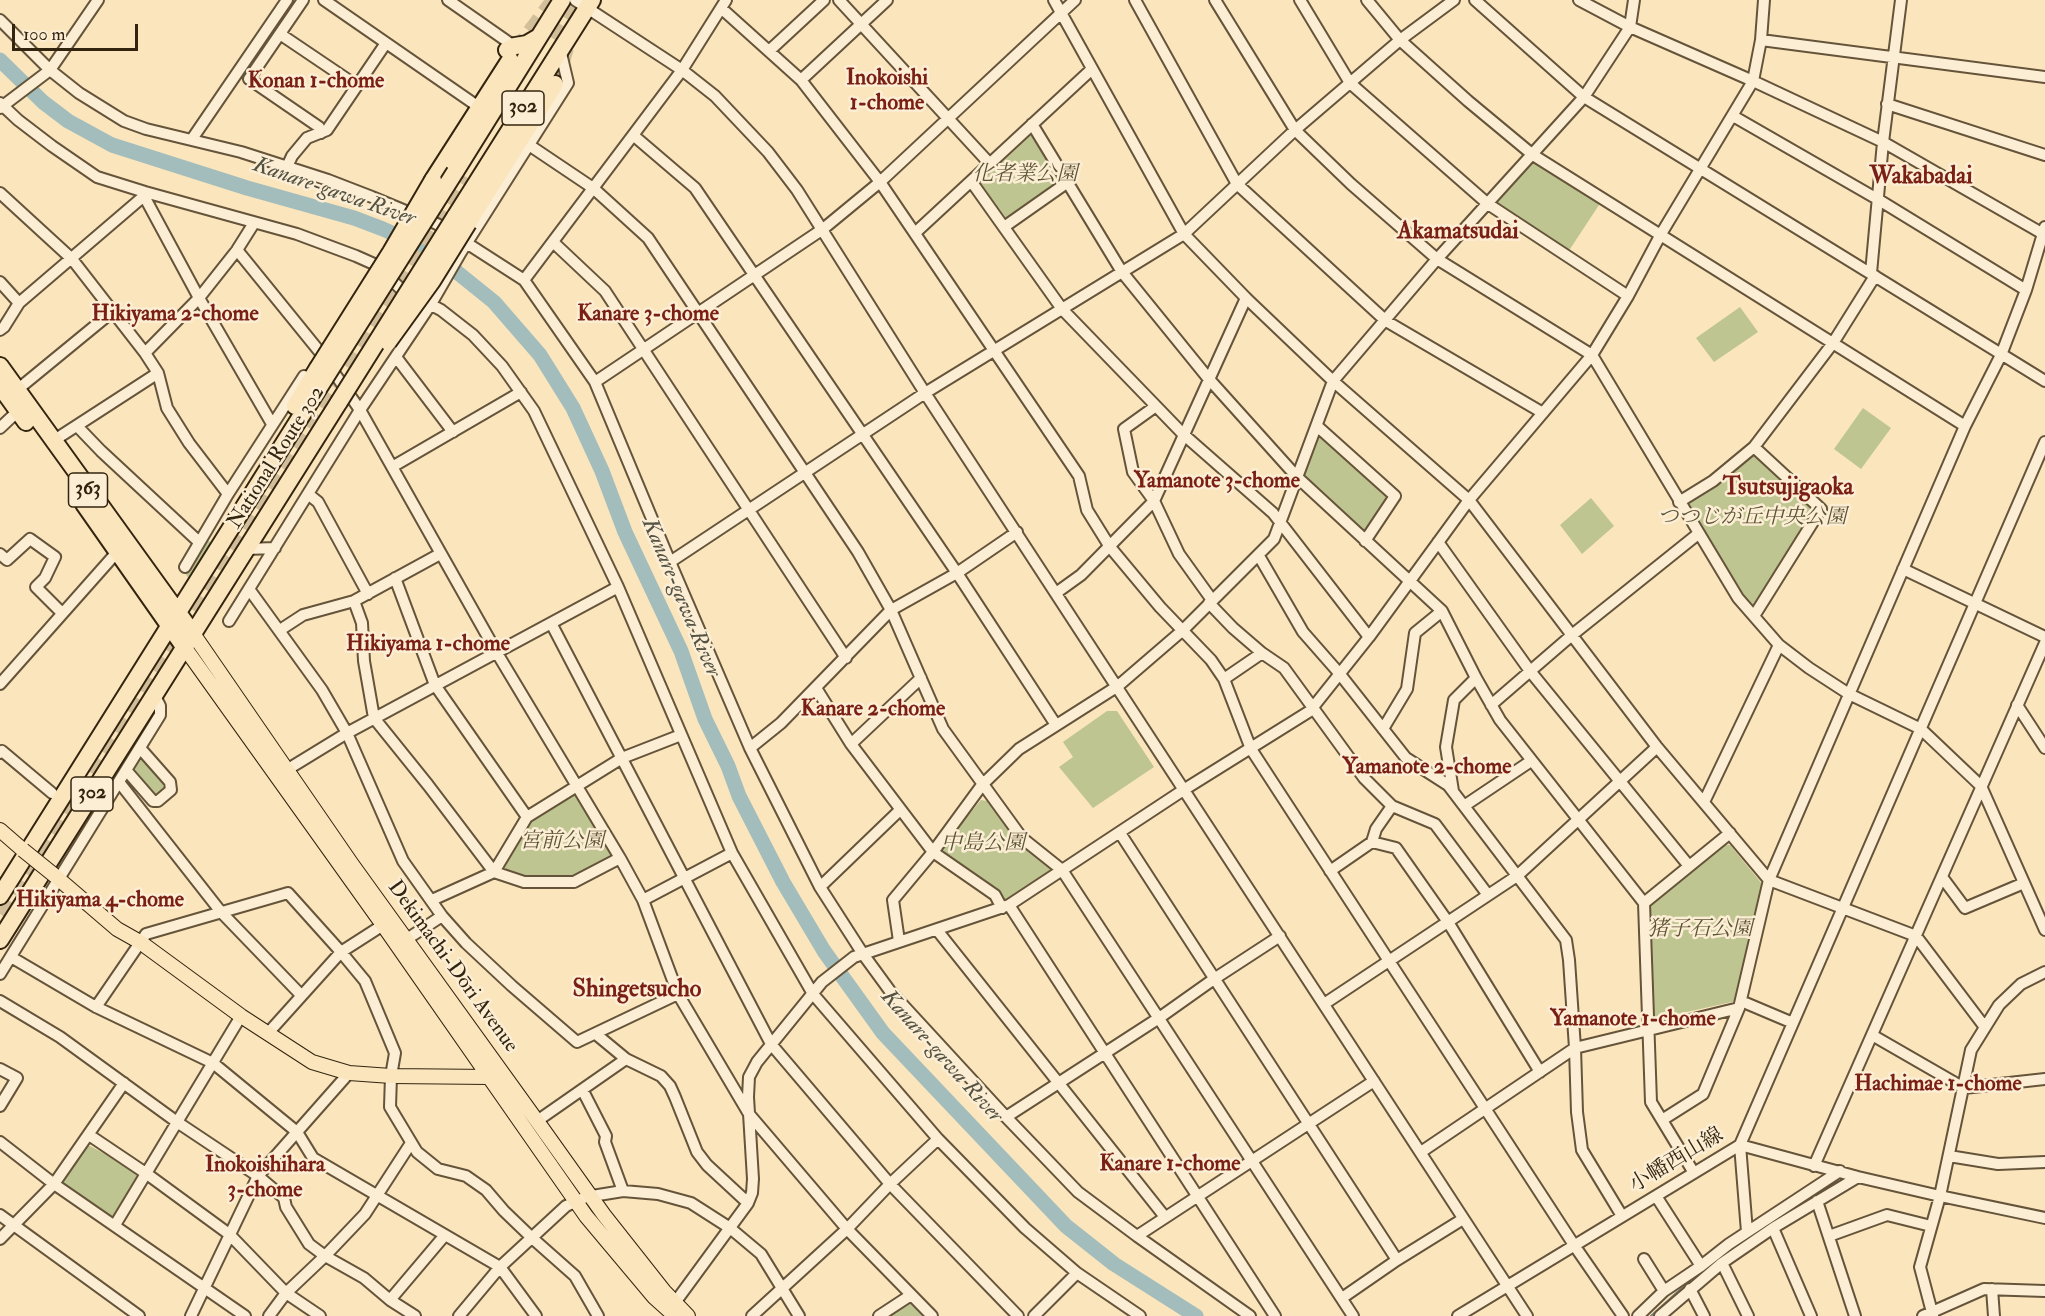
<!DOCTYPE html>
<meta charset="utf-8">
<style>
body{margin:0}
#map{position:relative;width:2045px;height:1316px;overflow:hidden;background:#fae5bd;font-family:"IM FELL Double Pica",serif}
canvas{display:block}
.scale{position:absolute;left:12px;top:24px;width:126px;height:27px;box-sizing:border-box;border:3px solid #33240f;border-top:0;padding-left:8px;font-size:18px;line-height:21px;white-space:nowrap;color:#33240f;-webkit-text-stroke:4px #fceed4;paint-order:stroke}
</style>
<div id="map">
<canvas width="2045" height="1316"></canvas>
<div class="scale">100 m</div>
</div>
<script>
const ctx = document.querySelector('canvas').getContext('2d');
ctx.lineJoin = 'round';
function fill(path, color) { ctx.fillStyle = color; ctx.fill(path, 'evenodd'); }
const shape = rows => new Path2D(rows.map(r => 'M' + r).join(''));
function trace(path, color, width, dash) { ctx.strokeStyle = color; ctx.lineWidth = width; ctx.lineCap = dash ? 'butt' : 'round'; ctx.setLineDash(dash || []); ctx.stroke(path); }
function drawText(font, color, halo, rows, align = 'center') {
  ctx.font = font + ' "IM FELL Double Pica","Noto Serif JP",serif'; ctx.lineWidth = 5; ctx.setLineDash([]); ctx.textBaseline = 'middle'; ctx.strokeStyle = halo; ctx.fillStyle = color; for (const [text, x, y, turn = 0] of rows) {
    ctx.save(); ctx.translate(x, y); ctx.rotate((+turn || 0) * Math.PI / 180); ctx.textAlign = isNaN(turn) ? turn : align; if (halo) ctx.strokeText(text, 0, 0); ctx.fillText(text, 0, 0); ctx.restore();
  }
}
fill(shape([
 [1032,134,1061,180,1007,219,980,183],
 [1536,162,1598,201,1599,205,1570,249,1566,250,1497,206,1496,202,1532,164],
 [1740,307,1758,332,1714,362,1696,338],
 [1863,408,1891,428,1861,469,1834,449],
 [1321,435,1390,497,1365,533,1306,481,1304,474,1316,437],
 [1754,447,1821,509,1754,616,1679,502],
 [1591,498,1614,526,1582,554,1560,525],
 [208,540,213,545,193,585,185,573,188,568,191,569,194,564,192,562],
 [1107,711,1117,711,1154,767,1093,808,1059,767,1073,757,1063,742],
 [140,758,143,758,166,783,167,788,155,797,132,771],
 [571,794,577,795,611,852,611,857,571,877,527,878,504,869,502,866,530,819],
 [981,800,987,801,994,809,1020,845,1052,868,1049,874,1006,904,997,892,946,854,941,847],
 [1724,845,1730,845,1763,885,1736,1001,1655,1019,1650,1014,1649,904],
 [84,1146,90,1146,137,1171,140,1175,114,1216,109,1216,62,1184,61,1179],
 [906,1302,912,1303,925,1316,886,1316]
]), '#bec591');
trace(shape([
 [1777,1219,1838,1181],
 [1651,1316,1694,1277]
]), '#768076', 2);
trace(shape([
 [0,60,43,102,68,121,112,145,247,188,354,218,383,229,416,244,458,273,494,302,540,355,573,408,602,471,625,532,681,651,705,719,728,766,739,796,783,882,824,951,883,1033,1066,1226,1114,1264,1196,1316]
]), '#a2bdbb', 15);
trace(shape([
 [549,36,572,0],
 [516,51,554,0],
 [555,84,566,48],
 [0,914,157,669,205,589,463,175]
]), '#d2be9a', 16, [16, 8]);
const minor = shape([
 [303,0,249,79,319,127,321,133],
 [324,0,473,103],
 [448,0,511,44,507,50],
 [575,0,682,70,715,96,768,152,797,190,925,393,1527,1316],
 [839,0,990,164],
 [1054,0,1184,234,1246,298,1333,381,1469,500,1657,747,1769,880,1916,936,1984,1026],
 [1135,0,1237,184,1386,321,1543,413],
 [1215,0,1295,130,1351,184,1437,259,1592,355,1738,598,1779,645,1809,668,1849,694,1921,729,1981,786,2045,930],
 [1300,0,1350,83,1488,204,1628,296],
 [1367,0,1400,40,1468,101,1533,155,1965,426],
 [1475,0,1584,97,2045,381],
 [1579,0,1630,27,1753,81,1883,142,2045,235],
 [721,8,801,80,880,182,1079,476,1087,510,1110,547,1160,607,1211,660,1224,679,1251,749,1574,1245,1623,1316],
 [0,20,50,70,79,93,124,121,146,129,241,152,328,180,372,197,437,224,524,280,595,382,670,562,750,748,820,887,863,954,890,991,1006,1117,1078,1192,1137,1236,1250,1316],
 [280,34,357,86],
 [1761,40,2045,77],
 [769,51,824,0],
 [801,80,887,0],
 [0,103,18,120,52,146,97,177,145,192,297,234,356,256,374,264,401,289,441,310,473,335,502,366,534,411,618,587,732,853,813,994,938,1139,1025,1228,1077,1273,1140,1316],
 [1887,104,2045,155],
 [0,108,50,70,98,0],
 [1733,116,1879,200,2026,290],
 [1032,124,1122,272,1208,378,1297,477,1442,611,1476,678,1500,720,1644,903,1651,1102,1694,1173],
 [633,135,695,188,957,573,1056,725],
 [192,139,287,0],
 [529,145,593,188,648,238,858,552,891,610,943,729,1022,838,1062,870,1353,1316],
 [287,167,292,156,307,138,327,130,386,43],
 [971,181,1062,309,1183,434,1273,513,1369,637],
 [0,193,72,259,145,353,158,373,167,408,189,443,228,494],
 [144,196,199,298,272,424],
 [1004,227,1068,182],
 [915,233,1092,69],
 [553,242,605,291,846,658],
 [237,250,319,351,360,410,497,653,620,858,643,900,678,994,749,1114,847,1229,932,1316],
 [1871,273,1883,142,1901,0],
 [524,280,682,70,726,0],
 [0,282,19,303],
 [0,330,4,327,19,303,137,202,144,196,145,192],
 [145,353,199,298,237,250,254,223],
 [396,357,453,432],
 [595,382,823,229,880,182,1075,0],
 [17,390,112,312],
 [1156,406,1124,429,1133,472,1154,501,1179,554,1212,600],
 [77,426,101,451,199,542],
 [1317,426,1395,496,1365,541],
 [0,428,18,411],
 [53,441,158,373],
 [392,467,521,392],
 [308,494,318,502,368,594],
 [1679,502,1713,481,1754,447,1833,343,1875,276],
 [1438,542,1530,671,1689,866],
 [246,549,275,548],
 [0,554,7,560,30,539,55,557,45,578,36,587,62,613],
 [1259,556,1303,632,1339,673,1406,758,1448,785,1566,940,1569,960,1575,1048,1577,1112,1582,1150,1622,1216],
 [670,562,925,393,1184,234,1295,130,1400,40,1454,0],
 [185,567,228,494,304,376],
 [1903,569,2045,637],
 [395,578,435,685,527,817],
 [249,589,322,690,347,733,403,861,442,916,466,943,512,986,577,1042,678,994],
 [1056,593,1081,575,1154,501,1246,298],
 [354,601,362,623,364,661,374,718,428,785,494,872,524,882,574,882,620,858],
 [1209,603,1233,628,1262,653,1284,668,1364,778,1392,806,1435,824,1488,895],
 [1754,616,1821,509,1754,447],
 [229,621,360,410,431,304,461,252,568,83,560,49],
 [551,623,771,1044,890,1184,1018,1316],
 [280,630,303,615,354,601,440,554],
 [1224,679,1262,653],
 [0,684,118,551],
 [816,688,851,744,933,852,995,895,1002,908],
 [1491,705,1572,635,1698,534],
 [2017,705,2045,748],
 [1383,729,1407,689,1415,633,1442,611],
 [851,744,921,678],
 [750,748,781,723,891,610,957,573,1017,532],
 [0,753,2,751,52,793],
 [126,770,153,801,158,801,171,790,170,782,140,748],
 [280,774,347,733,618,587],
 [119,782,221,912,301,995],
 [1453,791,1446,747,1454,700,1476,678],
 [1704,802,1779,645],
 [1464,806,1531,761],
 [1120,833,1397,1260],
 [1372,842,1396,848,1448,922,1540,1072],
 [1330,871,1372,842,1376,829,1392,806],
 [1942,877,1965,908,2024,883],
 [820,887,900,810],
 [432,900,494,872,527,817,622,758,681,735],
 [643,900,732,853],
 [1644,903,1730,833],
 [1009,905,1275,1316],
 [937,930,1165,1217],
 [407,939,442,916],
 [899,941,893,900,933,852,982,785,1019,749,1118,686,1183,630,1274,539,1333,381,1437,259,1584,97,1630,27,1634,0],
 [11,957,96,1007,213,1063,297,1132,313,1158,500,1267,536,1316],
 [0,974,160,715,160,706,155,696],
 [0,1001,60,1037,177,1122,258,1176,284,1198,286,1207,309,1244,325,1256,364,1278,390,1300,415,1316],
 [1741,1001,1793,1023],
 [1324,1004,1517,876,1657,747],
 [96,1007,146,934,288,893,341,952,365,981,395,1053,391,1076,390,1107,417,1152,438,1169,466,1176,486,1190,504,1211,531,1237,575,1276,598,1316],
 [269,1032,341,952,383,925],
 [597,1035,626,1059,661,1076,670,1086,675,1097,697,1152,707,1165,748,1203],
 [1872,1035,1964,1088,2045,1079],
 [0,1069,17,1078,0,1106],
 [583,1091,606,1136,605,1142,623,1191],
 [1006,1117,1159,1018,1214,979,1280,936],
 [1662,1120,1703,1094,1739,1008,1769,880,1965,426,2001,355,2026,290,2045,227],
 [537,1121,626,1059],
 [89,1135,147,1174,229,1234,286,1293,320,1316],
 [0,1142,54,1184,245,1316],
 [1421,1152,1575,1048,1739,1008],
 [1949,1156,1998,1164,2045,1162],
 [1814,1166,2045,643],
 [1656,1196,1701,1266],
 [1817,1201,1855,1316],
 [0,1215,139,1316],
 [115,1225,241,1016],
 [1773,1228,1811,1316],
 [1747,1232,1740,1145,2045,442],
 [1137,1236,1374,1081],
 [1829,1236,1887,1215,1931,1226],
 [0,1239,54,1184,124,1083],
 [1644,1259,1664,1291],
 [1722,1263,1748,1316],
 [1690,1289,1704,1316],
 [1992,1289,1994,1316],
 [1342,1298,1397,1260,1463,1219],
 [390,1300,445,1235],
 [671,1308,748,1203,752,1193,753,1179,748,1097,749,1077,757,1062,822,982,854,957,1009,905,1185,789,1310,711,1369,637,1469,500,1592,355,1628,296,1661,234,1753,81,1761,40,1764,0],
 [191,1316,258,1176,349,1073],
 [269,1316,286,1293,325,1256,365,1214,411,1143],
 [459,1316,500,1267,566,1206,586,1197,623,1191,658,1194,691,1203,730,1228,761,1254,799,1316],
 [752,1316,847,1229,890,1184,938,1139],
 [879,1316,911,1295],
 [1034,1316,1077,1273],
 [1458,1316,1740,1145,1858,1177,1940,1196,2045,1218],
 [1638,1316,1664,1291,1701,1266,1729,1244,1840,1171],
 [1660,1316,1722,1263,1773,1228,1858,1177],
 [1923,1316,1984,1289,2045,1291],
 [1933,1316,1920,1267,1940,1196,1971,1050,1999,1005,2021,984,2045,972]
]);
const major = shape([
 [194,635,351,863,537,1121,604,1215,664,1291,688,1316],
 [185,648,383,925,586,1216,654,1297,675,1316],
 [0,830,23,850],
 [54,875,117,929,140,942,241,1016,312,1062,349,1073,391,1076,490,1077]
]);
const highway = shape([
 [507,50,515,46,527,44,539,37],
 [455,172,562,0],
 [433,180,510,60],
 [455,217,592,0],
 [468,223,555,84],
 [0,366,194,635],
 [0,386,26,422],
 [295,406,318,368],
 [84,504,185,648],
 [0,896,325,378],
 [0,940,339,402]
]);
trace(minor, '#65543a', 14);
trace(major, '#33240f', 16);
trace(highway, '#33240f', 20);
trace(minor, '#fceed4', 10);
trace(major, '#fae5bd', 14);
trace(highway, '#fae5bd', 16);
const majorBridge = shape([
 [23,850,54,875]
]);
const highwayBridge = shape([
 [388,342,432,281,468,223],
 [318,368,391,252,433,180],
 [325,378,455,172],
 [339,402,455,217]
]);
trace(majorBridge, '#33240f', 16, []);
trace(highwayBridge, '#33240f', 20, []);
trace(majorBridge, '#fae5bd', 14);
trace(highwayBridge, '#fae5bd', 16);
for (const [x, y, w] of [
 [523,108,42],
 [88,490,39],
 [92,794,42]
]) { const box = new Path2D(); box.roundRect(x - w / 2, y - 17, w, 34, 4.5); ctx.fillStyle = '#fceed4'; ctx.fill(box); trace(box, '#33240f', 1.5); }
drawText('bold 20px', '#33240f', null, [
 ["302",523,108],
 ["363",88,490],
 ["302",92,794]
]);
drawText('italic 21px', '#5d5436', '#fceed4', [
 ["化者業公園",1025,175],
 ["つつじが丘中央公園",1752,518],
 ["宮前公園",562,842],
 ["中島公園",983,844],
 ["猪子石公園",1700,930]
]);
drawText('21px', '#33240f', '#fceed4', [
 ["National Route 302",277,458,-58],
 ["Dekimachi-Dōri Avenue",452,967,54],
 ["小幡西山線",1677,1161,-31]
]);
drawText('bold 22px', '#7a1f14', '#fceed4', [
 ["Inokoishi",887,79],
 ["1-chome",887,104],
 ["Konan 1-chome",316,82],
 ["Hikiyama 2-chome",175,315],
 ["Kanare 3-chome",648,315],
 ["Yamanote 3-chome",1217,482],
 ["Hikiyama 1-chome",428,645],
 ["Kanare 2-chome",873,710],
 ["Yamanote 2-chome",1427,768],
 ["Hikiyama 4-chome",100,901],
 ["Yamanote 1-chome",1633,1020],
 ["Hachimae 1-chome",1938,1085],
 ["Kanare 1-chome",1170,1165],
 ["Inokoishihara",265,1166],
 ["3-chome",265,1191]
]);
drawText('italic 22px', '#545243', '#fceed4', [
 ["Kanare-gawa River",334,193,19],
 ["Kanare-gawa River",680,598,67],
 ["Kanare-gawa River",941,1057,48]
]);
drawText('bold 24px', '#7a1f14', '#fceed4', [
 ["Wakabadai",1921,178],
 ["Akamatsudai",1458,233],
 ["Tsutsujigaoka",1788,489],
 ["Shingetsucho",637,991]
]);
</script>
